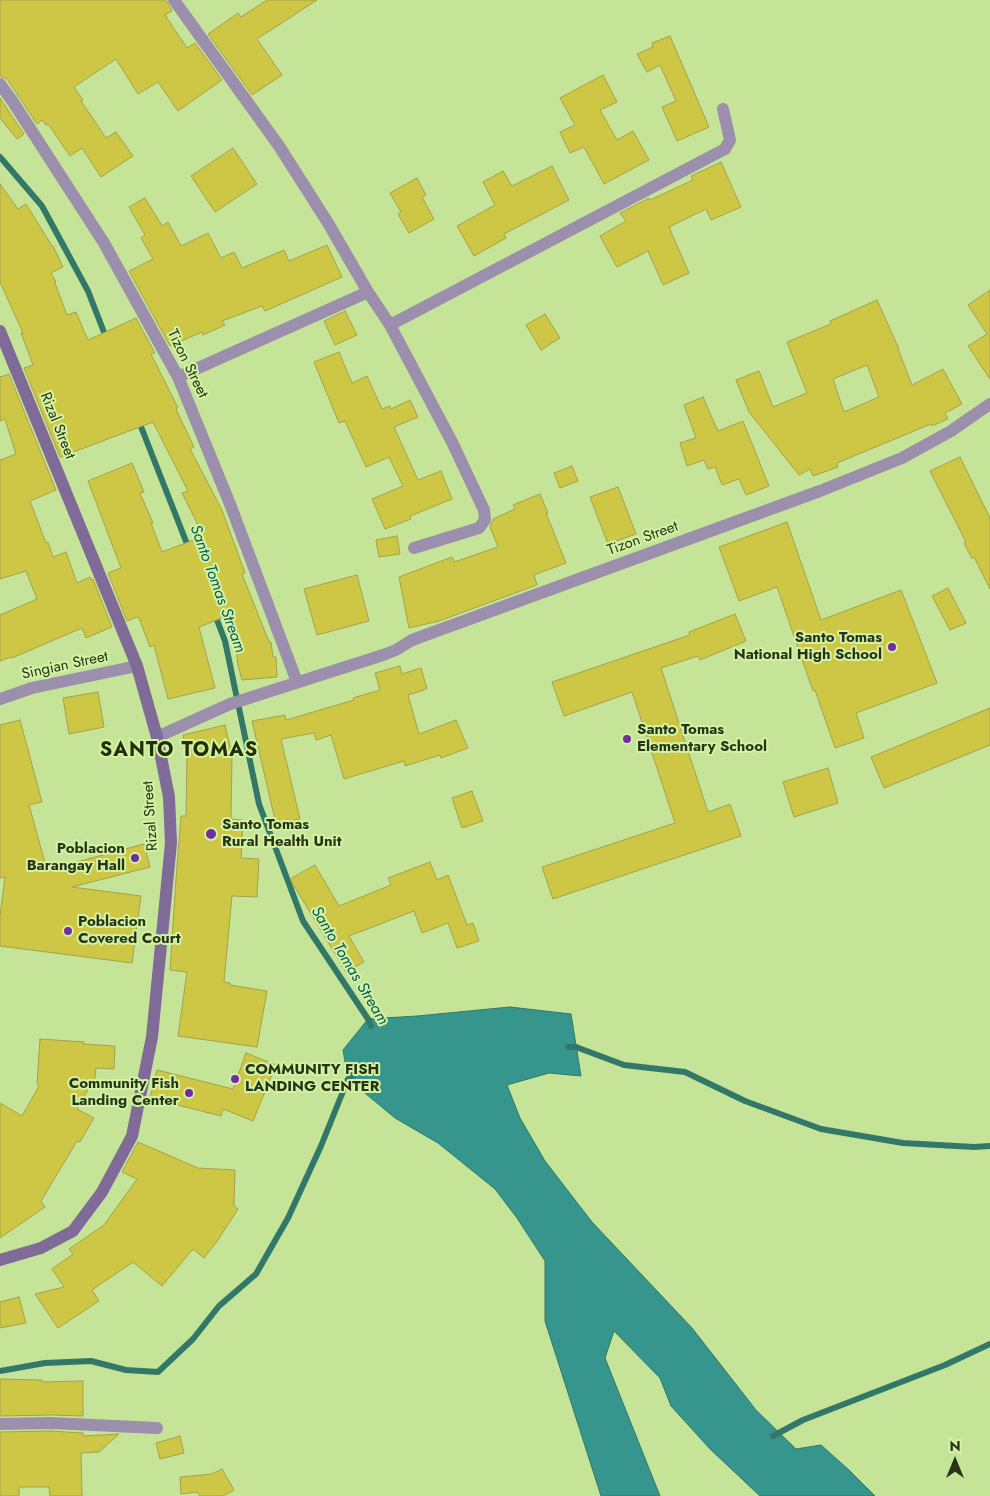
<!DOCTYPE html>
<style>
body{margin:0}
#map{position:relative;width:990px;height:1496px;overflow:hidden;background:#c5e497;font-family:Jost,sans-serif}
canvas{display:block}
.north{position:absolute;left:930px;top:1436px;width:50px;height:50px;-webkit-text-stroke:4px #d2f2a4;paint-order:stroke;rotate:0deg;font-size:14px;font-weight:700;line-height:20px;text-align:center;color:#283415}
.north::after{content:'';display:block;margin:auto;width:18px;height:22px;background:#283415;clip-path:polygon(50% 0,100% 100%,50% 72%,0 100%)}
</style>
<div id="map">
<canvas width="990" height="1496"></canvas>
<div class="north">N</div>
</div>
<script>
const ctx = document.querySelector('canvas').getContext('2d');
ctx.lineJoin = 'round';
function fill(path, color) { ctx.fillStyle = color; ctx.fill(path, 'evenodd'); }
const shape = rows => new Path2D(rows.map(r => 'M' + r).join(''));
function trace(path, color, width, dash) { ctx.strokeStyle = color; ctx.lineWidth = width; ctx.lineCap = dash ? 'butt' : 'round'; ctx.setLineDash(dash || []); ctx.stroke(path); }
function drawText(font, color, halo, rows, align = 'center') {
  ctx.font = font + ' Jost,sans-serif'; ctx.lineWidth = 4; ctx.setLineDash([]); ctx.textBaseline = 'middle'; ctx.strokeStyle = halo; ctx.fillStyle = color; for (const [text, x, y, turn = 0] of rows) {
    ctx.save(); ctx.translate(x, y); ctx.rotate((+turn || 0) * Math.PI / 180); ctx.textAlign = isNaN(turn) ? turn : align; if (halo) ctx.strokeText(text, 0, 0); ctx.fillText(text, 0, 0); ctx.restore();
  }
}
const water = shape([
 [510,1007,571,1014,581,1076,549,1073,507,1085,520,1118,545,1161,592,1222,692,1328,756,1410,796,1449,821,1445,849,1470,875,1496,760,1496,710,1449,671,1406,660,1378,614,1331,605,1358,660,1496,601,1496,545,1321,545,1261,517,1218,495,1189,438,1143,395,1118,348,1079,343,1050,368,1019,417,1016,510,1007]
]);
fill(water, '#36958c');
trace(water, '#327868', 1);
trace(shape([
 [0,157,42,206,88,291,107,340],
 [138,419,189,549],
 [214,612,225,641,259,804,303,921,368,1019,371,1026],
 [568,1047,576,1047,624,1065,685,1072,745,1101,821,1129,903,1143,974,1147,990,1146],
 [0,1371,45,1363,91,1361,126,1370,158,1372,193,1339,219,1306,256,1274,288,1218,321,1146,348,1079,353,1075],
 [773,1436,803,1420,945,1365,990,1344]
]), '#327868', 6);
const building = shape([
 [0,0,166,0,172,11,165,15,187,48,195,43,222,80,178,111,158,82,138,94,116,59,74,87,83,100,81,101,106,138,116,132,133,156,101,177,82,148,70,156,48,124,46,125,42,120,37,124,7,79,0,76,0,0],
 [267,0,317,0,257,39,282,75,252,95,208,34,238,13,241,17,267,0],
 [670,36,709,127,677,141,662,107,676,101,660,65,647,72,637,54,653,47,652,43,670,36],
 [603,75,617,102,600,110,617,140,633,131,649,160,604,184,584,147,570,153,560,132,575,125,560,98,603,75],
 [0,98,24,134,17,139,0,118,0,98],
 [233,148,257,184,215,212,191,176,233,148],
 [721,162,741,207,711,220,706,209,669,227,689,273,663,285,648,251,617,267,600,236,626,221,620,213,649,198,650,200,693,180,691,176,721,162],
 [552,166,569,200,504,234,506,238,474,256,457,226,495,205,483,182,503,171,512,186,552,166],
 [417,178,426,195,422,197,434,219,409,233,398,214,401,212,390,193,417,178],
 [0,184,18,209,26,204,52,246,53,246,63,267,51,273,56,282,55,283,67,315,76,312,88,340,136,318,155,353,151,354,178,408,176,409,194,447,190,449,222,510,245,573,242,574,269,642,271,642,273,657,276,657,277,677,242,680,238,665,232,614,199,627,215,688,168,699,154,645,150,647,139,618,138,618,137,617,127,621,108,573,121,568,88,481,132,463,144,492,140,493,153,523,151,523,162,552,196,539,192,529,199,527,182,493,188,491,153,422,60,457,24,368,33,365,21,333,23,333,0,282,0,184],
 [145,198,162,226,168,222,181,246,208,233,221,258,234,252,242,268,284,250,289,261,327,245,342,277,265,311,262,306,222,321,225,325,203,335,202,332,170,346,129,271,153,259,141,238,145,235,129,207,145,198],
 [990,290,990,379,968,346,987,334,968,305,990,290],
 [877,300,899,349,898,349,912,385,943,369,962,404,945,413,948,419,932,426,931,424,837,463,838,467,813,476,810,469,799,475,749,412,736,380,759,371,773,407,807,393,787,342,831,324,830,321,877,300],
 [867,365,879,397,844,412,833,379,867,365],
 [345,311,357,335,335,345,324,321,345,311],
 [545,314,560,338,541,350,526,325,545,314],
 [339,352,352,383,367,376,382,409,390,406,391,409,410,400,418,417,394,427,418,480,441,471,452,499,410,516,411,519,385,529,372,499,403,486,389,457,366,467,345,421,339,423,314,362,339,352],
 [9,374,56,490,30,501,46,543,48,542,53,557,66,552,77,583,90,577,91,580,93,579,112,627,86,638,82,628,12,658,11,657,0,661,0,615,37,599,26,571,0,579,0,460,16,454,5,419,0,421,0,377,9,374],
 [703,397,718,431,743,421,769,486,746,495,739,479,722,485,715,467,708,469,704,460,687,466,680,443,696,438,684,405,703,397],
 [960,457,990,518,990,589,974,557,972,559,964,543,966,542,930,471,960,457],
 [572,466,578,481,560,488,554,473,572,466],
 [618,487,636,534,608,544,590,497,618,487],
 [540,494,548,513,546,513,566,563,534,575,537,585,439,621,409,628,399,577,452,557,454,562,498,547,490,527,493,519,515,509,513,505,540,494],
 [787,522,821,620,901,590,937,683,856,713,864,738,835,748,815,690,813,691,777,587,739,601,719,547,787,522],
 [397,536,400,554,379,557,376,540,397,536],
 [357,575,369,621,317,635,304,589,357,575],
 [948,588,966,623,950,630,932,596,948,588],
 [735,614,746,641,700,660,698,656,661,668,708,812,730,804,741,836,553,899,542,867,675,823,632,692,564,716,552,682,690,635,689,632,735,614],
 [400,666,402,674,421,668,427,689,408,695,419,734,456,720,468,748,441,758,440,755,405,766,404,761,344,779,331,735,316,740,314,733,281,739,300,819,276,824,252,721,285,715,286,720,354,700,353,698,380,690,375,673,400,666],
 [98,692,104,727,69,734,63,698,98,692],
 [990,708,990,745,884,788,871,757,990,708],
 [20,720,42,802,29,805,47,870,144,844,150,867,72,887,141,896,132,963,0,946,0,916,5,877,0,878,0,725,20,720],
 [225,725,232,755,231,819,243,820,241,858,259,859,257,897,232,896,224,982,230,983,230,985,267,991,257,1047,178,1036,187,972,170,970,176,879,181,816,186,816,187,753,183,735,225,725],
 [828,768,838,803,794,817,783,782,828,768],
 [472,791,483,821,462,828,452,798,472,791],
 [430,862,437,880,448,875,467,925,473,923,479,941,457,948,448,923,422,933,414,911,349,936,364,962,346,972,290,879,315,865,339,906,391,885,388,878,430,862],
 [40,1039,84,1042,83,1044,115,1046,114,1069,96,1068,94,1087,90,1086,77,1109,94,1118,80,1142,77,1141,41,1201,45,1207,0,1238,0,1103,22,1116,39,1086,37,1084,40,1039],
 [246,1053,276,1065,253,1121,223,1109,221,1116,150,1098,157,1070,233,1089,246,1053],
 [138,1142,198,1168,235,1170,234,1206,238,1209,218,1240,204,1258,193,1249,162,1286,133,1262,92,1290,99,1301,58,1328,35,1294,64,1287,52,1269,73,1254,69,1249,104,1225,137,1179,122,1172,138,1142],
 [19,1297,26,1323,0,1328,0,1302,19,1297],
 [0,1379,42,1380,42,1382,83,1381,83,1416,51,1415,0,1416,0,1379],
 [51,1431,83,1433,83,1436,119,1434,99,1452,81,1453,82,1496,50,1496,49,1487,19,1487,19,1496,0,1496,0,1432,51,1431],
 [180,1436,184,1453,160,1459,156,1443,180,1436],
 [222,1469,234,1490,223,1496,200,1496,197,1492,181,1494,180,1477,212,1474,222,1469]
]);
fill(building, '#cec745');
trace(building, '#a4a14d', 1);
trace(shape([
 [174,0,279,146,328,223,368,292,390,325,452,442,484,510,485,520,479,528,414,548],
 [0,84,13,102,104,243,178,377,230,504,297,682],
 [390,325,725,149,730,140,723,109],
 [178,377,368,292],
 [0,699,32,688,137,666],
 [157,737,230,704,383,655,396,650,412,640,820,491,902,458,951,431,990,404],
 [0,1424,51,1423,157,1428]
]), '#9c8ead', 12);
trace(shape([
 [0,331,137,666,157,737,169,797,171,843,152,1037,132,1136,102,1192,73,1231,41,1248,0,1260]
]), '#806a97', 12);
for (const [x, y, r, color] of [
 [892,647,5,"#702da2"],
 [627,739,5,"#702da2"],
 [211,834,6,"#702da2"],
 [135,858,5,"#702da2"],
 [68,931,5,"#702da2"],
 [235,1079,5,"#702da2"],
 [189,1093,5,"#702da2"]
]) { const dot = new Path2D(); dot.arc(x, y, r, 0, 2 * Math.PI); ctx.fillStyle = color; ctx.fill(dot); trace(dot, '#d2f2a4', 2); }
drawText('15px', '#283415', '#d2f2a4', [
 ["Tizon Street",187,364,64],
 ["Rizal Street",57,426,68],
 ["Tizon Street",643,539,-20],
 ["Singian Street",65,666,-12],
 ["Rizal Street",151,816,-94]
]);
drawText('bold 15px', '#283415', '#d2f2a4', [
 ["Santo Tomas",882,638,"right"],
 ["National High School",882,655,"right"],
 ["Santo Tomas",637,730],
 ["Elementary School",637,747],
 ["Santo Tomas",222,825],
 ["Rural Health Unit",222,842],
 ["Poblacion",125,849,"right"],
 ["Barangay Hall",125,866,"right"],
 ["Poblacion",78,922],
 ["Covered Court",78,939],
 ["COMMUNITY FISH",245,1070],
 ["LANDING CENTER",245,1087],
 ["Community Fish",179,1084,"right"],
 ["Landing Center",179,1101,"right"]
], 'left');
drawText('italic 16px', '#0a5b55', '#d2f2a4', [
 ["Santo Tomas Stream",217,589,70],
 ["Santo Tomas Stream",349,966,59]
]);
ctx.letterSpacing = '1px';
drawText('bold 20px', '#222f07', '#d2f2a4', [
 ["SANTO TOMAS",179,751]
]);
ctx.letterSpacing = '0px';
</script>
